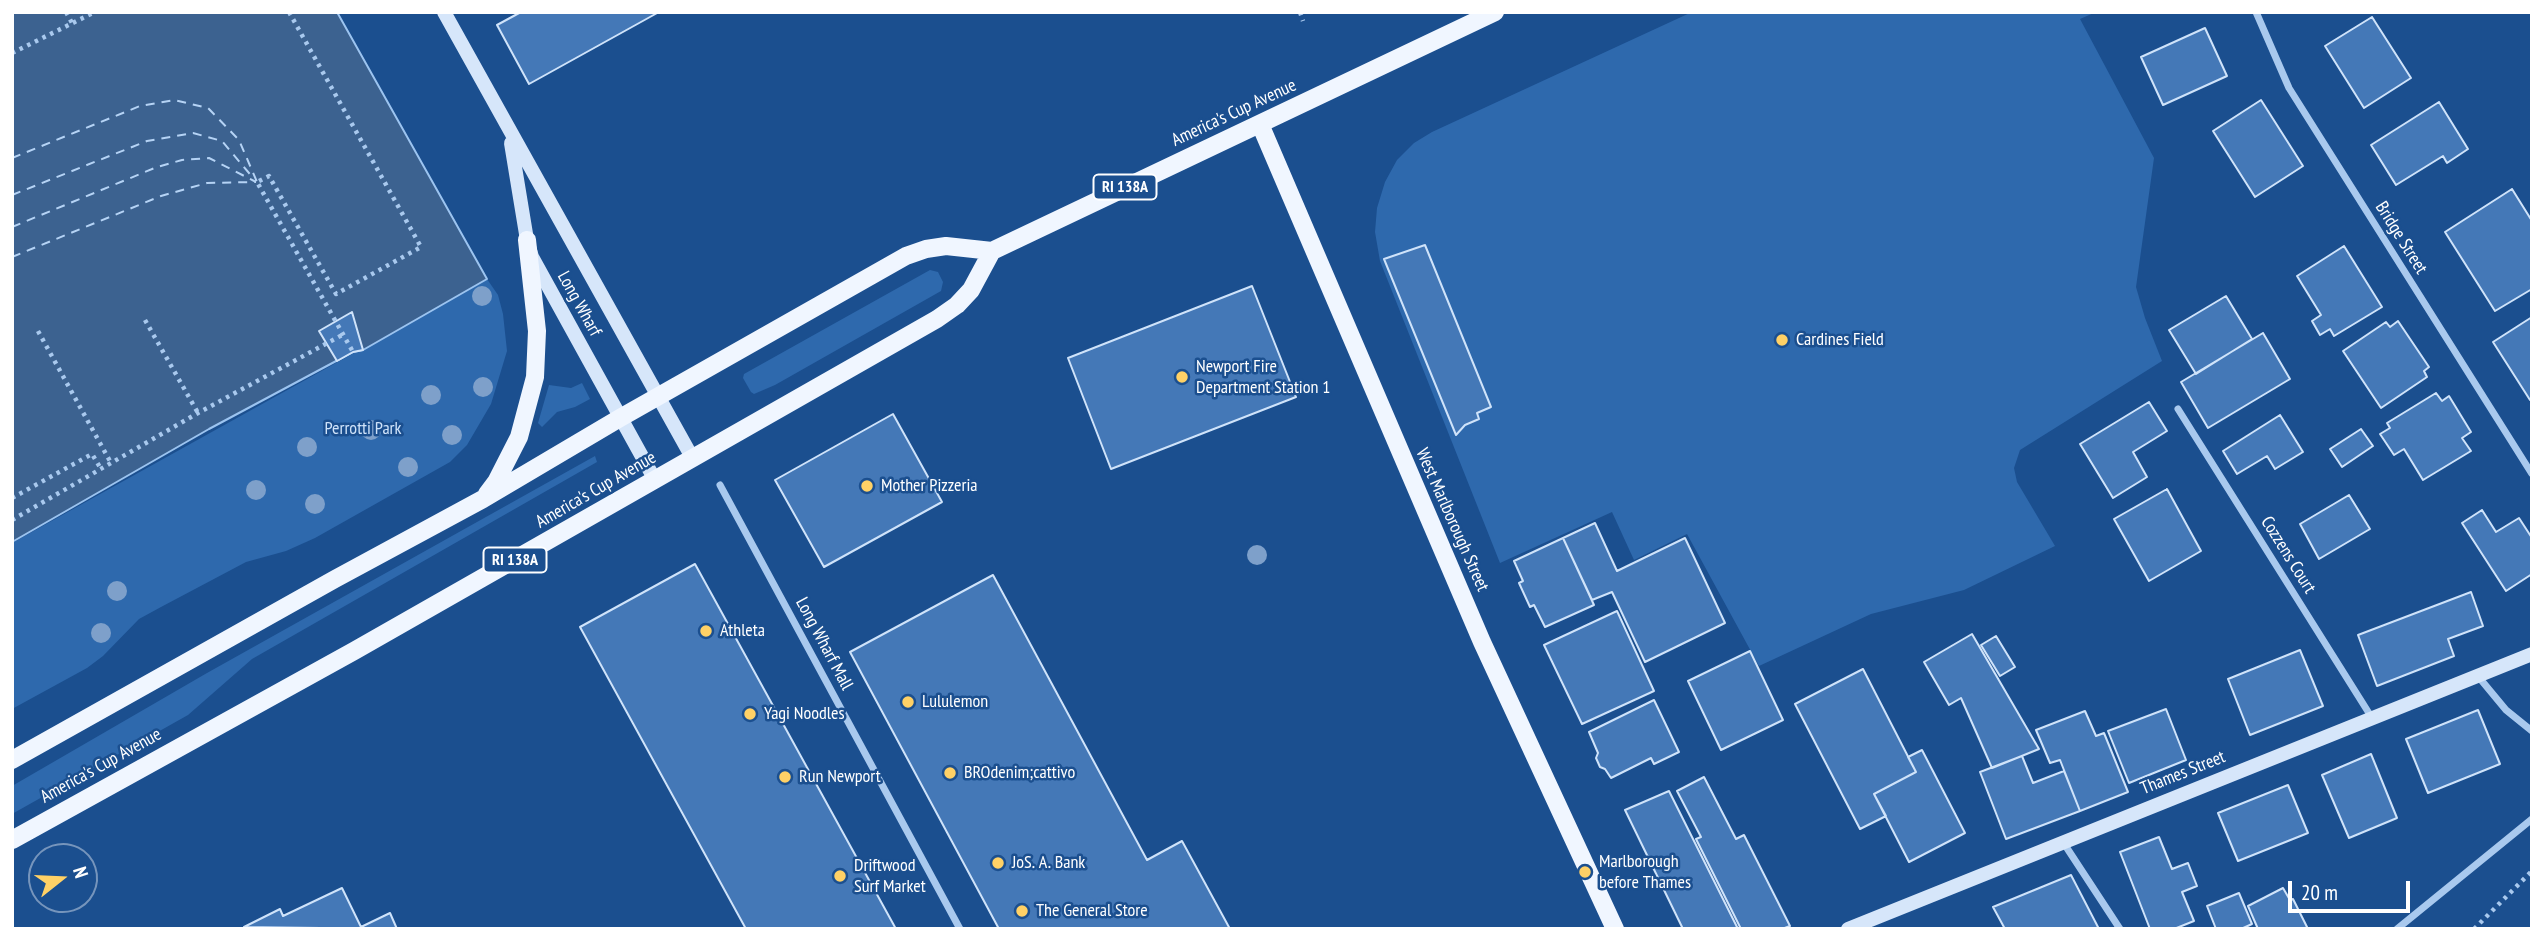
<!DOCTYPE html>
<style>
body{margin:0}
#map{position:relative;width:2544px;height:941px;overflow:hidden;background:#1b4f8f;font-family:"PT Sans Narrow",sans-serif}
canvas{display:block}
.frame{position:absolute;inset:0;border:14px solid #fff;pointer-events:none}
.north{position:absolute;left:28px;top:843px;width:70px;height:70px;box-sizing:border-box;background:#1b4f8f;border:2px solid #7695bc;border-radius:50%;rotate:72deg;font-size:19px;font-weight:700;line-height:28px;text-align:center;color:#fff}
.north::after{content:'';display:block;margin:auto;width:24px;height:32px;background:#ffd166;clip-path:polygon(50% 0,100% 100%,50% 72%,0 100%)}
.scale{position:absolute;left:2288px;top:881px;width:122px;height:32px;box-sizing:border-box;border:4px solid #fff;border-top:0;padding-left:9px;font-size:21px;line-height:24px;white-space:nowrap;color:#fff;-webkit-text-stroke:5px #1b4f8f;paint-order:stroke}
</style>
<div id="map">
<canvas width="2544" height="941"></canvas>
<div class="frame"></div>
<div class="north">N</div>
<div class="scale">20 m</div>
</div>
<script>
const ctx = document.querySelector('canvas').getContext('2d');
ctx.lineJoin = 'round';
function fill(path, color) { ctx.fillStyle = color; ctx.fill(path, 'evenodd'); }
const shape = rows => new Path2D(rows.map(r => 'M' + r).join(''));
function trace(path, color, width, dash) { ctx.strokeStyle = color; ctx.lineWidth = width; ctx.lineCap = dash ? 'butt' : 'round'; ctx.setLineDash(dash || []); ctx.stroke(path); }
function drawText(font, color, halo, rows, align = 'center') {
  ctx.font = font + ' "PT Sans Narrow",sans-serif'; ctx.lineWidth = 5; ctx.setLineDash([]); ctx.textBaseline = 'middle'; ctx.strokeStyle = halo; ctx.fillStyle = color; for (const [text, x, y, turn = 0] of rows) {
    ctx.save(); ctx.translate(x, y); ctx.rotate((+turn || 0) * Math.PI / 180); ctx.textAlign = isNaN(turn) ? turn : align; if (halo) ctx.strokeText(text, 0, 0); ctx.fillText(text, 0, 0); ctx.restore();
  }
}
fill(shape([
 [1692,12,2096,12,2080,19,2154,158,2136,287,2145,318,2162,361,2020,450,2014,468,2017,482,2055,546,1964,590,1871,614,1759,666,1687,534,1634,560,1612,512,1500,563,1380,261,1375,232,1377,208,1385,182,1397,160,1414,143,1432,132],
 [930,270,938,272,943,282,941,291,775,385,754,394,751,392,743,378,744,374],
 [487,279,498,295,503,314,507,351,491,404,467,445,450,462,315,538,286,551,246,562,161,607,139,619,103,656,87,668,12,709,12,543],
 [582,383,590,399,575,407,557,412,542,427,538,423,549,385,571,388],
 [595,456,597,462,252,659,188,715,12,814,12,786,207,673]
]), '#2e69ad');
const water = shape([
 [12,12,337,12,487,279,363,350,353,352,209,429,12,542,12,12]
]);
fill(water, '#3c6290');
trace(water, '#9cc4f0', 2);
trace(shape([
 [12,158,140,106,174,100,208,108,239,140,257,182],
 [12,195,147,141,193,133,222,141,254,179],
 [12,227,157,167,182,160,209,158,256,182],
 [12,257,161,196,207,183,256,182]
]), '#b5d3f5', 2, [9, 7]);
const building = shape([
 [521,12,659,12,529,84,497,25,521,12],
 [2372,17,2411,78,2364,108,2325,46,2372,17],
 [2205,28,2227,76,2163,105,2141,57,2205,28],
 [2261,100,2303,166,2255,197,2213,131,2261,100],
 [2439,102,2468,149,2447,163,2443,156,2396,185,2371,145,2439,102],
 [2512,189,2532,221,2532,289,2495,311,2445,232,2512,189],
 [1425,245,1491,407,1477,413,1479,419,1465,425,1456,435,1384,259,1425,245],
 [2344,246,2382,307,2334,336,2330,329,2320,335,2312,321,2321,315,2297,276,2344,246],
 [1252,286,1296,397,1111,469,1068,358,1252,286],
 [2226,296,2252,339,2196,374,2169,330,2226,296],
 [352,312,363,350,353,352,337,361,319,331,352,312],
 [2532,317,2532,399,2530,400,2493,342,2532,317],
 [2398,321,2429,367,2424,371,2427,377,2381,408,2343,351,2386,322,2390,327,2398,321],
 [2263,333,2290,379,2208,428,2181,382,2263,333],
 [2436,393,2442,401,2449,396,2471,432,2462,438,2471,451,2423,480,2404,449,2394,455,2380,434,2390,428,2387,423,2436,393],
 [2149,402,2167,431,2133,452,2147,477,2113,498,2080,444,2149,402],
 [893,414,942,502,824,567,775,480,893,414],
 [2280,415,2303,452,2275,469,2267,456,2237,474,2223,451,2280,415],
 [2361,429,2373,446,2342,467,2330,449,2361,429],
 [2167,489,2201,551,2149,581,2114,519,2167,489],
 [2349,495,2370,529,2319,559,2300,524,2349,495],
 [2482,510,2496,532,2519,518,2532,538,2532,574,2506,591,2462,523,2482,510],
 [1595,523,1617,571,1685,538,1725,623,1645,662,1612,592,1592,600,1563,538,1595,523],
 [1563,538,1594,605,1545,627,1534,605,1530,607,1519,583,1523,581,1514,561,1563,538],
 [695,564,896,929,746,929,580,627,695,564],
 [993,575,1147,860,1182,841,1230,929,999,929,850,652,993,575],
 [2471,592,2483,626,2448,639,2454,656,2377,686,2358,635,2471,592],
 [1617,611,1654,691,1582,724,1544,645,1617,611],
 [1972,634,2039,749,1992,768,1961,698,1949,705,1924,662,1972,634],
 [1996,636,2015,667,2000,676,1981,645,1996,636],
 [2300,650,2323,706,2250,735,2228,679,2300,650],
 [1750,651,1783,720,1721,750,1688,681,1750,651],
 [1863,669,1916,772,1874,794,1886,816,1860,829,1795,704,1863,669],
 [1654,700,1679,752,1654,764,1651,758,1611,778,1605,769,1600,767,1596,758,1598,753,1589,732,1654,700],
 [2166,709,2186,760,2129,783,2108,731,2166,709],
 [2478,710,2500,764,2428,793,2406,739,2478,710],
 [2085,711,2096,736,2104,733,2128,792,2080,811,2060,760,2050,763,2036,730,2085,711],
 [1922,750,1965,833,1909,862,1874,794,1916,772,1908,757,1922,750],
 [2371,754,2397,818,2349,838,2322,775,2371,754],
 [2022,756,2033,783,2064,771,2080,811,2006,839,1980,772,2022,756],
 [1704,777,1736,839,1744,835,1790,926,1782,929,1741,929,1696,839,1701,837,1677,791,1704,777],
 [2288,785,2308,833,2238,861,2218,813,2288,785],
 [1669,791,1738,929,1683,929,1625,810,1669,791],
 [2159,837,2172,869,2188,863,2197,886,2182,892,2194,921,2174,929,2150,929,2120,852,2159,837],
 [2071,875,2099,929,2005,929,1993,907,2071,875],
 [342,888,361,927,390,913,397,929,244,927,280,909,283,916,342,888],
 [2283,888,2290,900,2293,899,2308,929,2258,929,2248,906,2283,888],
 [2239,893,2252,924,2241,929,2216,929,2207,906,2239,893]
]);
fill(building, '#4478b7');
trace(building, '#cfe3fa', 2);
trace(shape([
 [66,12,72,23],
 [289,12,421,247,336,294,269,176,257,182,353,352],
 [1300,12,1303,21],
 [12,53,95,12],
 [145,320,198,413],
 [38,331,111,463],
 [12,498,92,454,101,469],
 [12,520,198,413,344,334],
 [2474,929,2532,871]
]), '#a9c9ee', 4.5, [3.5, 5]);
trace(shape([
 [2256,12,2289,88,2532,474],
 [2178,409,2372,718],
 [720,485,960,929],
 [2477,675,2506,710,2532,731],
 [2063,842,2120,929],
 [2397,929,2532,819]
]), '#a9c9ee', 7);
trace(shape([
 [444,12,693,459],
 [511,143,527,240,532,257,655,480],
 [1848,929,2532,654]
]), '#d6e6fa', 14);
trace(shape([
 [1260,124,1482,642,1615,929],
 [487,494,496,482,519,437,535,377,537,331,527,240],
 [12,760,335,579,483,499,620,418,906,256,926,249,946,246,992,251,1495,12],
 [12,840,354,651,937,319,957,305,971,290,992,251]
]), '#f0f6ff', 18);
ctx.fillStyle = '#7ea0ca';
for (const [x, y] of [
 [482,296],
 [483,387],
 [431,395],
 [371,430],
 [452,435],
 [307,447],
 [408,467],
 [256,490],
 [315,504],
 [1257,555],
 [117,591],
 [101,633]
]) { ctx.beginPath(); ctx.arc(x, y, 10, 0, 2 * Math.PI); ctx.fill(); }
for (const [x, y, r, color] of [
 [1782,340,7,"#ffd166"],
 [1182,377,7,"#ffd166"],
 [867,486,7,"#ffd166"],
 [706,631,7,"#ffd166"],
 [908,702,7,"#ffd166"],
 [750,714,7,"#ffd166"],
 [950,773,7,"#ffd166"],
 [785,777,7,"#ffd166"],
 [998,863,7,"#ffd166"],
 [1585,872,7,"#ffd166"],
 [840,876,7,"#ffd166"],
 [1022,911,7,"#ffd166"]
]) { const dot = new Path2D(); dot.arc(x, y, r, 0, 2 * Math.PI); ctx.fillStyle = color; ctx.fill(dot); trace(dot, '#1b4f8f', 2.5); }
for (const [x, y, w] of [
 [1125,187,63],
 [515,560,63]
]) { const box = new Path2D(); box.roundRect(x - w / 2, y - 12.5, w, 25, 5); ctx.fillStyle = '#1b4f8f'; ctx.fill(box); trace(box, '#fff', 2); }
drawText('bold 16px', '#fff', null, [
 ["RI 138A",1125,187],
 ["RI 138A",515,560]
]);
drawText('18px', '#fff', '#1b4f8f', [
 ["America's Cup Avenue",1234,113,-25],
 ["Bridge Street",2401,238,58],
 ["Long Wharf",579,304,61],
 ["America's Cup Avenue",596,490,-30],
 ["West Marlborough Street",1452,520,66],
 ["Cozzens Court",2288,555,58],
 ["Long Wharf Mall",824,644,62],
 ["America's Cup Avenue",101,766,-29],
 ["Thames Street",2183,773,-22]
]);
drawText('18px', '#fff', '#1b4f8f', [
 ["Cardines Field",1796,340],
 ["Newport Fire",1196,367],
 ["Department Station 1",1196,388],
 ["Mother Pizzeria",881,486],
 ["Athleta",720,631],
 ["Lululemon",922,702],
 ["Yagi Noodles",764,714],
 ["BROdenim;cattivo",964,773],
 ["Run Newport",799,777],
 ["Marlborough",1599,862],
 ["before Thames",1599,883],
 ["JoS. A. Bank",1012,863],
 ["Driftwood",854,866],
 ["Surf Market",854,887],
 ["The General Store",1036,911]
], 'left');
drawText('18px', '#cfe3fa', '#1b4f8f', [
 ["Perrotti Park",363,429]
]);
</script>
